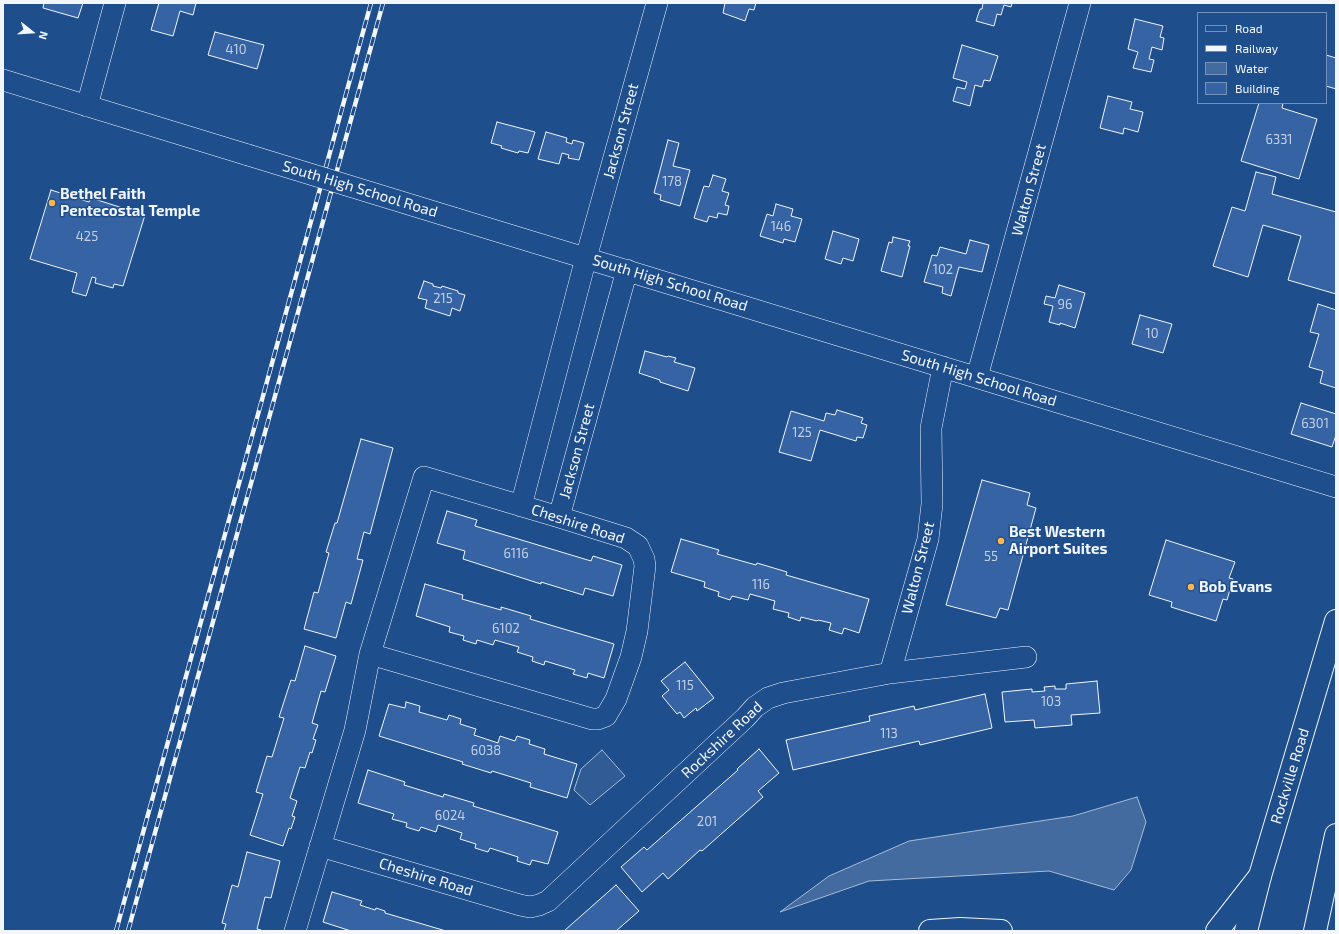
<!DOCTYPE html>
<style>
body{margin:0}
#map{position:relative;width:1339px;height:934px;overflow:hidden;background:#1f4e8c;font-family:"Exo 2",sans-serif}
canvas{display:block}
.frame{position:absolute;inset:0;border:4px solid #f2f6ff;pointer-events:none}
.legend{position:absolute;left:1197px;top:12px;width:130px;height:92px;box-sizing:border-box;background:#1f4e8c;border:1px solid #7391ba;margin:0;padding:5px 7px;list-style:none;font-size:12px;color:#f2f6ff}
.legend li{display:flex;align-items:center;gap:8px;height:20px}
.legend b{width:20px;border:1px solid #7391ba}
.north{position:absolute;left:12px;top:12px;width:40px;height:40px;-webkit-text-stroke:3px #1f4e8c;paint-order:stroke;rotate:107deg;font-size:11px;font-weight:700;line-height:16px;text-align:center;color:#f2f6ff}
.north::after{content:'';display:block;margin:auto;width:14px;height:18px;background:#f2f6ff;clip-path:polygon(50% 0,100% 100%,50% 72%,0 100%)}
</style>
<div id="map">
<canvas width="1339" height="934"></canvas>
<div class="frame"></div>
<ul class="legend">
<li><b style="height:5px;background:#1f4e8c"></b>Road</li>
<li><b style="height:5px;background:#f2f6ff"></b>Railway</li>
<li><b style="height:11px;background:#446ba0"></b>Water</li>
<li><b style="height:11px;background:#3563a3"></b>Building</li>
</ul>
<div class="north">N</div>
</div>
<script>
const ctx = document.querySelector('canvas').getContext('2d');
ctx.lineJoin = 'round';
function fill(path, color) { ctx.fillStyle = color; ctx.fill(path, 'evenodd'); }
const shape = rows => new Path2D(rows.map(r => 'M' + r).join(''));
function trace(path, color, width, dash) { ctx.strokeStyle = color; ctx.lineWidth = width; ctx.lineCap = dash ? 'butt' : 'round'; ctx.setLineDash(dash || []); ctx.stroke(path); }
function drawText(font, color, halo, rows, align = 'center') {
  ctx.font = font + ' "Exo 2",sans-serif'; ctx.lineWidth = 3; ctx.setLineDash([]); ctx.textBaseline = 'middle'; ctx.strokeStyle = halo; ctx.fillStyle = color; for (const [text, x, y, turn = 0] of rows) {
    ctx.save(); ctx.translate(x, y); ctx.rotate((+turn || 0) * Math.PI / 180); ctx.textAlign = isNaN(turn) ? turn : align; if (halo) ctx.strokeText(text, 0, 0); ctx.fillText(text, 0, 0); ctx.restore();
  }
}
const built = shape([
 [602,750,625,776,590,805,574,790,581,769,602,750]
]);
fill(built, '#305b95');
trace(built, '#a8bbd7', 1);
const water = shape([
 [1137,797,1146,822,1131,870,1114,890,1049,871,869,881,780,912,829,876,909,841,1073,816,1137,797]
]);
fill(water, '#446ba0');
trace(water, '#a8bbd7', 1);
const building = shape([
 [44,3,83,3,78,18,43,8,44,3],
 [159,3,196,3,193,15,180,11,173,36,151,30,159,3],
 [725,3,756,3,754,10,749,9,745,21,723,13,725,3],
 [983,3,1012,3,1011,7,1004,5,1001,15,997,14,994,26,976,21,980,9,982,9,983,3],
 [1135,19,1163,26,1160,37,1164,38,1162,50,1152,47,1149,59,1154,60,1151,72,1133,68,1138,52,1128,49,1135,19],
 [215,32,264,45,257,69,208,55,215,32],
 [962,45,998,56,990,81,984,80,982,87,975,85,970,106,953,101,957,87,965,89,967,82,953,78,962,45],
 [1326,55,1336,58,1336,89,1326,86,1326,55],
 [1108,96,1132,102,1130,109,1143,112,1138,132,1124,128,1123,134,1100,128,1108,96],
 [1259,103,1283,103,1282,108,1317,119,1299,179,1241,161,1259,103],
 [497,122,535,132,528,153,519,151,518,153,501,148,502,146,491,143,497,122],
 [546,132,567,138,566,142,572,144,573,140,584,143,579,160,568,158,569,155,562,153,559,164,538,159,546,132],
 [668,140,679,143,673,166,690,170,680,206,660,200,661,195,654,193,668,140],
 [1256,172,1276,177,1272,194,1336,212,1336,294,1288,280,1301,236,1263,225,1248,277,1213,266,1232,207,1245,211,1256,172],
 [713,175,726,179,722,191,729,193,725,205,729,206,727,215,718,213,717,218,709,216,707,222,694,218,704,186,709,187,713,175],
 [51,190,89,202,91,198,145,215,123,286,114,284,113,288,95,283,96,278,92,277,86,296,72,292,77,273,30,259,51,190],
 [776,204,793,209,791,216,802,219,795,242,784,239,783,243,760,236,767,214,773,216,776,204],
 [833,231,859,239,853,261,843,258,841,264,825,259,833,231],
 [893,237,910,241,908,246,910,246,902,277,881,271,889,242,892,243,893,237],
 [970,240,989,245,982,272,959,267,951,296,942,293,943,287,924,282,932,255,937,256,940,247,966,254,970,240],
 [424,281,433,284,433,286,441,288,442,286,458,291,458,293,465,295,460,311,452,308,450,316,425,308,427,300,418,298,424,281],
 [1059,285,1085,293,1075,328,1060,323,1060,325,1049,322,1053,306,1044,304,1046,296,1055,298,1059,285],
 [1318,304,1336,310,1336,388,1320,383,1323,371,1309,367,1319,334,1310,332,1318,304],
 [1140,315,1172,324,1163,353,1132,344,1140,315],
 [645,351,667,357,668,356,676,358,674,362,695,368,688,391,660,382,660,380,639,373,645,351],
 [1301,403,1336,414,1336,435,1332,447,1291,434,1301,403],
 [837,410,863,418,861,423,867,425,863,438,857,437,856,441,820,430,811,461,779,452,791,411,824,421,826,413,835,415,837,410],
 [361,439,393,448,370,534,364,532,357,559,363,560,351,604,346,602,336,638,304,629,314,592,318,593,329,553,326,552,335,523,337,523,361,439],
 [982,480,1030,493,1027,505,1036,508,1008,610,1000,608,996,618,946,605,982,480],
 [447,511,477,520,475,526,591,561,593,556,622,565,613,596,585,588,583,595,541,582,541,584,463,559,465,551,437,543,447,511],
 [681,539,719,550,717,554,756,565,757,563,787,572,786,575,869,599,859,633,844,628,842,634,829,630,831,623,818,620,817,621,801,617,800,621,788,617,789,613,773,609,775,601,750,594,748,600,732,596,730,600,718,596,719,592,704,587,705,582,671,572,681,539],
 [1166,540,1235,562,1229,578,1233,579,1227,600,1223,599,1216,621,1171,607,1172,602,1149,595,1166,540],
 [425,584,463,595,462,599,501,610,501,607,531,616,530,619,614,644,604,678,588,673,587,678,573,674,575,670,545,661,544,665,532,661,533,657,517,652,519,647,495,640,493,645,477,640,476,644,463,640,464,636,449,632,450,627,416,616,425,584],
 [305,646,336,656,325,692,321,691,312,723,318,725,313,739,316,740,312,753,310,752,305,768,300,767,290,798,297,801,292,816,295,817,291,829,289,828,283,846,250,835,263,794,256,792,267,756,272,757,284,718,279,717,291,680,295,681,305,646],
 [685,662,714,698,697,711,696,708,684,718,680,712,677,714,662,696,669,690,661,681,685,662],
 [1097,681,1100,713,1071,715,1072,725,1035,728,1034,720,1005,722,1002,692,1032,689,1032,692,1045,691,1044,687,1055,686,1055,689,1066,689,1066,684,1097,681],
 [985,694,992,728,920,745,919,741,793,770,786,740,870,721,869,716,914,706,915,710,985,694],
 [406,702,420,706,419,712,447,720,449,715,461,719,460,724,476,729,474,735,498,743,500,736,515,741,517,736,530,740,529,744,545,749,544,754,577,764,567,798,530,787,531,783,492,771,491,773,462,764,463,762,379,736,389,704,405,708,406,702],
 [759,749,779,773,758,791,763,797,702,851,700,850,668,879,663,873,642,892,621,867,644,847,647,850,738,770,737,769,759,749],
 [368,770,405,782,404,785,443,797,444,794,474,803,473,806,558,832,548,864,532,860,530,865,517,861,518,857,490,848,488,852,475,848,476,844,460,839,462,833,438,825,436,832,421,827,419,831,406,827,407,823,392,819,394,814,358,803,368,770],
 [247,852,280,861,271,898,265,897,257,929,261,930,261,931,224,931,226,924,222,923,232,885,238,887,247,852],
 [616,885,639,911,616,931,564,931,616,885],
 [332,892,362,901,360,905,375,910,376,908,385,911,385,913,446,931,351,931,323,922,332,892]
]);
fill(building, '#3563a3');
trace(building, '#f2f6ff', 1);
const minor = shape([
 [3,80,248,155],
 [87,106,115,3],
 [454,218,1336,487],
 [977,377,1080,3],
 [521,506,586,258,657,3],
 [559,517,627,270],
 [890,673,928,539,932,504,931,428,943,367],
 [320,846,520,905,530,907,539,905,548,901,745,718,755,707,768,698,783,693,890,673,1026,657],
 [295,931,355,730,370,654,424,477,559,517,626,538,638,546,644,559,645,566,637,631,631,657,616,699,606,716,598,719,592,719,370,654]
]);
const major = shape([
 [1246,931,1260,876,1336,621],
 [1315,931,1336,835]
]);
const highway = shape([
 [930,931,960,929,1001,931],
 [1217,931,1260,876]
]);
trace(minor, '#f2f6ff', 22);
trace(major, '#f2f6ff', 24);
trace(highway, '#f2f6ff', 24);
trace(minor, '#1f4e8c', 21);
trace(major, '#1f4e8c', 22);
trace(highway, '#1f4e8c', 22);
const rail = shape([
 [116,931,371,3],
 [128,931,383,3]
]);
trace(rail, '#f2f6ff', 4.5);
trace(rail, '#1f4e8c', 3, [9]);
const minorBridge = shape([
 [248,155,454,218]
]);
trace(minorBridge, '#f2f6ff', 22, []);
trace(minorBridge, '#1f4e8c', 21);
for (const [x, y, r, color] of [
 [52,203,4,"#ffb74d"],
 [1001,541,4,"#ffb74d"],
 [1191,587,4,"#ffb74d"]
]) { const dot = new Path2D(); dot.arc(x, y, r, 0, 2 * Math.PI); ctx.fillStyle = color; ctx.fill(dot); trace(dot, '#1f4e8c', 1.5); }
drawText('13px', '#c3d1e8', null, [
 ["410",236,50],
 ["6331",1279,140],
 ["178",672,182],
 ["146",781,227],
 ["425",87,237],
 ["102",943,270],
 ["215",443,299],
 ["96",1065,305],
 ["10",1152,334],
 ["6301",1315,424],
 ["125",802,433],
 ["6116",516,554],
 ["55",991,557],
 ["116",761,585],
 ["6102",506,629],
 ["115",685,686],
 ["103",1051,702],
 ["113",889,734],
 ["6038",486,751],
 ["6024",450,816],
 ["201",707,822]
]);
drawText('15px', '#f2f6ff', '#1f4e8c', [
 ["Jackson Street",621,131,-75],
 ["South High School Road",360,189,17],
 ["Walton Street",1029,190,-75],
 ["South High School Road",670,283,17],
 ["South High School Road",979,378,17],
 ["Jackson Street",577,451,-75],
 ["Cheshire Road",578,524,18],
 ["Walton Street",918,568,-76],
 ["Rockshire Road",722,740,-43],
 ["Rockville Road",1290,776,-73],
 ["Cheshire Road",426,877,17]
]);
drawText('bold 15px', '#f2f6ff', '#1f4e8c', [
 ["Bethel Faith",60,194],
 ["Pentecostal Temple",60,211],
 ["Best Western",1009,532],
 ["Airport Suites",1009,549],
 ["Bob Evans",1199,587]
], 'left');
</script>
